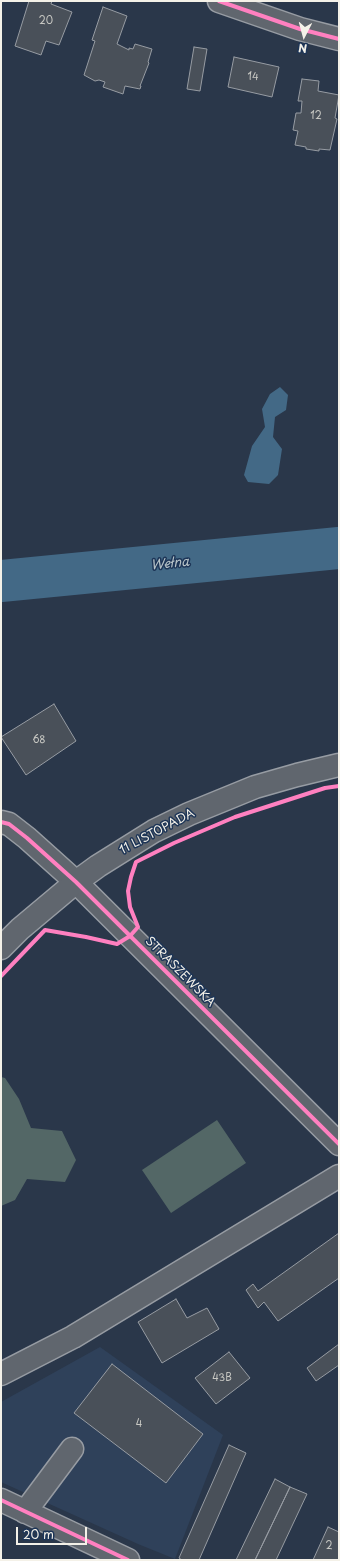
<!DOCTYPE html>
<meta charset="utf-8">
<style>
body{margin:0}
#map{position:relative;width:340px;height:1561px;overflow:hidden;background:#2a374a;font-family:"Playpen Sans",sans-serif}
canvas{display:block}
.frame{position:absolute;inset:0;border:2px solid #f4f1e8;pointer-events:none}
.north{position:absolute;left:284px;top:16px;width:40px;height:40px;-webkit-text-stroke:3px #1d3557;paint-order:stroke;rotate:186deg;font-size:11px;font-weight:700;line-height:16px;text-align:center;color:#f4f1e8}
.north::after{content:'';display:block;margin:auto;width:14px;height:18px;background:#f4f1e8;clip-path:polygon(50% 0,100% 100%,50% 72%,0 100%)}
.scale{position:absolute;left:16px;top:1527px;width:71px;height:18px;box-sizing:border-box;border:2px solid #f4f1e8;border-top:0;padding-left:5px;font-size:12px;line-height:14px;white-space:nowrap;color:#f4f1e8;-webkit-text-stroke:3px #1d3557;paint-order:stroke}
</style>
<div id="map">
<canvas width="340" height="1561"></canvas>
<div class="frame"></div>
<div class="north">N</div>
<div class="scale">20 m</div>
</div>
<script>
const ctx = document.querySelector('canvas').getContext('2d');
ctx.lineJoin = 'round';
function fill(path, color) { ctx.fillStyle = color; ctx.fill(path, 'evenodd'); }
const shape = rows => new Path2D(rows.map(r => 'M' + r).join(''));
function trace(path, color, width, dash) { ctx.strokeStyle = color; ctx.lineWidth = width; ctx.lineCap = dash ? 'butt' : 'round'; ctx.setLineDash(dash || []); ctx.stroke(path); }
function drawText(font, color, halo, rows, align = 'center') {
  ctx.font = font + ' "Playpen Sans",sans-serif'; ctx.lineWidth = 3; ctx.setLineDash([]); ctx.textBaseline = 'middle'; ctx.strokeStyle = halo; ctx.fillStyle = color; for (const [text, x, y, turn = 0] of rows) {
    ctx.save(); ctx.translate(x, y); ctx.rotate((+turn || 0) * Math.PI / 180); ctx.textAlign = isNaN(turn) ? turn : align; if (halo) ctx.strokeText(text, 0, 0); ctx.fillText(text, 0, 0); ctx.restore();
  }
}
fill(shape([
 [100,1347,223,1435,175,1559,138,1544,1,1482,1,1402]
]), '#2f415a');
fill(shape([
 [1,1077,5,1078,19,1099,31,1128,62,1131,76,1160,65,1182,27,1179,15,1200,1,1206],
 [217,1120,246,1163,171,1213,142,1170]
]), '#536766');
fill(shape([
 [280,387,288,395,286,410,275,417,273,437,282,449,278,475,269,484,248,482,244,475,252,446,265,427,262,409,270,394]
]), '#436986');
trace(shape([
 [1,581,339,548]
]), '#436986', 42);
const building = shape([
 [29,1,52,1,51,4,72,12,59,45,46,41,41,55,15,46,29,1],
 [103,7,127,16,117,44,129,50,129,48,133,49,135,44,152,49,148,62,149,63,140,86,141,86,140,89,125,86,123,94,103,87,105,82,99,80,95,81,84,75,95,41,92,40,103,7],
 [194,47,207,49,200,91,187,89,194,47],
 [234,57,279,67,272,97,228,87,234,57],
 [302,79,319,81,318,91,339,95,335,118,337,119,330,150,319,149,319,151,306,149,306,147,295,145,298,131,293,130,296,113,301,113,302,101,298,101,302,79],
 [54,704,76,741,26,775,1,737,54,704],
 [339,1233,339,1278,278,1321,264,1302,258,1308,246,1290,253,1284,258,1291,339,1233],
 [176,1299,187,1318,207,1308,219,1329,162,1363,138,1322,176,1299],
 [339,1344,339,1365,316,1381,307,1368,339,1344],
 [229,1352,250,1378,216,1404,195,1378,229,1352],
 [112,1364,203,1434,166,1483,74,1413,112,1364],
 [229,1445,246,1453,199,1560,182,1560,179,1558,229,1445],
 [275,1479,290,1487,255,1560,236,1560,275,1479],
 [290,1487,307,1494,276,1560,255,1560,290,1487],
 [328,1527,339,1532,339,1560,313,1560,328,1527]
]);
fill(building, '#495059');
trace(building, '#979ca3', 1);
const minor = shape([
 [219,1,300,29,339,39],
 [1,822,9,824,27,838,76,882,339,1144],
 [1,1374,73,1337,339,1176],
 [1,1500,128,1560],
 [25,1512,72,1449]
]);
const major = shape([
 [1,948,20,929,76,882,98,866,154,831,189,814,255,787,297,775,339,765]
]);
trace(minor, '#979ca3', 25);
trace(major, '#979ca3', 25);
trace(minor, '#60666e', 22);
trace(major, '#60666e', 22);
trace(shape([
 [219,1,300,29,339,39],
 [1,822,9,824,27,838,76,882,339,1144],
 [1,976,45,930,86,937,117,944,130,936,138,927,130,907,128,891,131,877,136,862,174,843,235,817,325,788,339,786],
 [1,1500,128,1560]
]), '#ff80c0', 4);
drawText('10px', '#c9c9c4', null, [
 ["20",46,21],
 ["14",253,77],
 ["12",316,116],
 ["68",39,740],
 ["43B",222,1378],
 ["4",139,1424],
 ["2",329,1546]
]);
drawText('12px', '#f4f1e8', '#1d3557', [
 ["11 LISTOPADA",157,832,-28],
 ["STRASZEWSKA",180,972,45]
]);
drawText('italic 13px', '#b7c3c8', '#1d3557', [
 ["Wełna",170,564,-6]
]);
</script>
